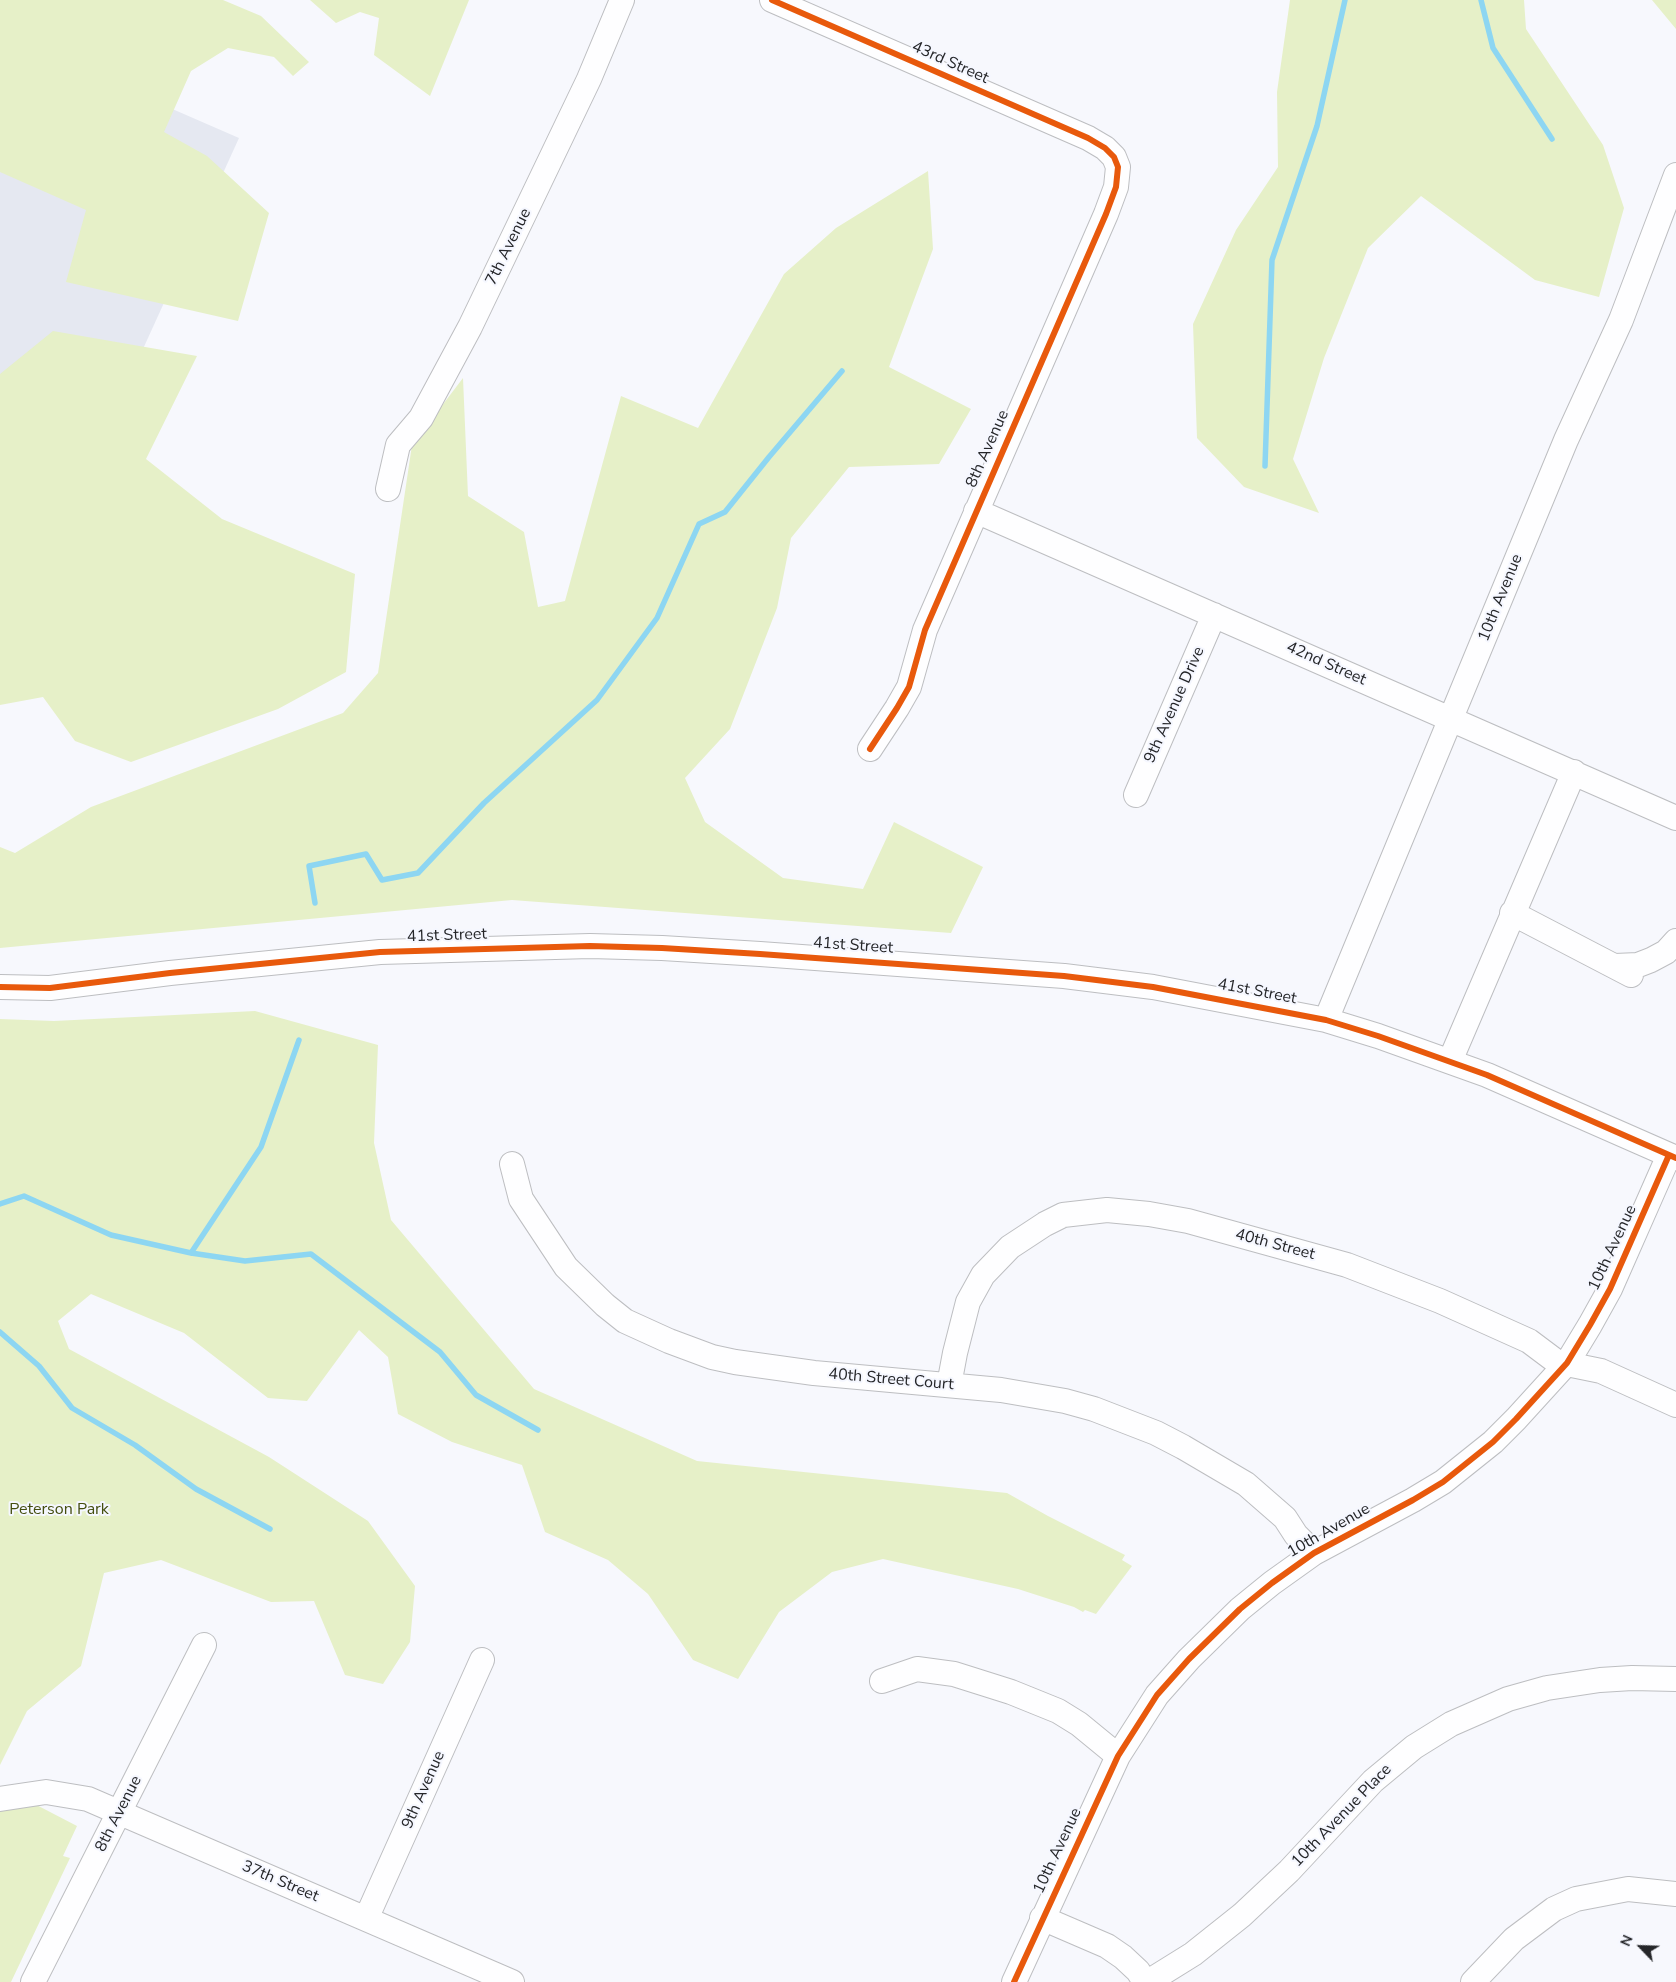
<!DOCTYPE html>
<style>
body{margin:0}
#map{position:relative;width:1676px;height:1982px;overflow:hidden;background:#f7f8fd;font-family:"Nunito Sans",sans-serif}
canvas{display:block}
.north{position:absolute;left:1616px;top:1922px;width:50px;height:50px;-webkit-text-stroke:4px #f5f7ff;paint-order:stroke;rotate:294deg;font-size:14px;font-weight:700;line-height:20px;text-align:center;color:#252629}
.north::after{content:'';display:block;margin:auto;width:18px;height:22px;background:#252629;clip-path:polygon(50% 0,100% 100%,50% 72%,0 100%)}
</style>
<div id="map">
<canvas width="1676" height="1982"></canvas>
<div class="north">N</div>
</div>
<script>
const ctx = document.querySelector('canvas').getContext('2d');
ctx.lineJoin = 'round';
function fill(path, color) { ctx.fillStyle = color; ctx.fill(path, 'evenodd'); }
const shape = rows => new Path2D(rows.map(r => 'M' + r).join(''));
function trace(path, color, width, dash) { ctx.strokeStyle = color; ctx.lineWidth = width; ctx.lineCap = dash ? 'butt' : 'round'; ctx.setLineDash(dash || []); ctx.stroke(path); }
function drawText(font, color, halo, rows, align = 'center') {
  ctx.font = font + ' "Nunito Sans",sans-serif'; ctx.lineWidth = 4; ctx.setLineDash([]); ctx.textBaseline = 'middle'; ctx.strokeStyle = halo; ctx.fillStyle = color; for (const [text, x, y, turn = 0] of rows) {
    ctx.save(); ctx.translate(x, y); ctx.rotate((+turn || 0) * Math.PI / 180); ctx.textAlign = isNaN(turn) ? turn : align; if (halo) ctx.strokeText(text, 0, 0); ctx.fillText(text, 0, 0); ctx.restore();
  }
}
fill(shape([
 [0,34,239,138,102,439,0,392]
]), '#e5e8f1');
fill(shape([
 [0,0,223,0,261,16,309,62,293,76,274,57,228,48,191,71,164,132,207,156,269,213,238,321,66,282,86,210,0,172],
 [310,0,469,0,430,96,374,55,379,18,360,12,336,23],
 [1290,0,1524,0,1526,29,1603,145,1624,208,1599,297,1535,280,1421,196,1368,248,1324,358,1293,459,1319,513,1244,487,1197,438,1193,324,1236,230,1278,167,1277,92],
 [1652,0,1676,0,1676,29],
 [928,171,933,249,889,367,971,409,939,464,849,467,791,538,777,608,730,729,685,778,705,822,783,878,863,889,894,822,983,867,951,933,512,900,0,948,0,847,15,853,91,807,343,713,378,673,412,445,463,378,468,496,524,532,538,607,565,601,621,396,698,428,784,274,836,228],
 [53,331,197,356,146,459,222,519,355,574,346,672,278,709,131,762,75,741,43,697,0,705,0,374],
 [255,1011,378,1045,374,1143,391,1220,534,1389,697,1461,1007,1493,1048,1516,1125,1555,1122,1560,1132,1566,1096,1614,1085,1610,1083,1612,1074,1607,1018,1589,883,1559,832,1572,779,1612,738,1679,693,1660,648,1594,608,1560,545,1532,522,1465,452,1442,398,1414,388,1357,359,1330,307,1401,268,1398,184,1333,91,1294,58,1321,69,1349,269,1457,368,1521,415,1586,410,1642,383,1684,345,1675,314,1601,271,1602,161,1560,104,1573,81,1666,27,1711,0,1765,0,1019,54,1021],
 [0,1786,77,1826,63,1856,70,1858,11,1982,0,1982]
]), '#e6f0c8');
trace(shape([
 [1481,0,1493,48,1552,139],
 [1265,466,1272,260,1317,126,1345,0],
 [315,903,309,866,366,854,382,880,418,873,484,803,597,700,657,618,699,524,725,512,769,457,842,371],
 [0,1204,24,1196,111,1235,191,1253,245,1261,311,1254,440,1352,476,1395,538,1430],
 [191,1253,261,1147,299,1040],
 [0,1332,39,1366,72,1408,135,1445,196,1489,270,1529]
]), '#8dd6f2', 5.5);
const minor = shape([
 [772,0,1088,138,1105,148,1114,157,1118,167,1116,187,1106,214,925,630,909,687,897,708,870,749],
 [388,489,398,445,421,418,470,327,589,79,622,0],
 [976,511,1676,818],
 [1136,795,1214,615],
 [1512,913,1631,975],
 [1615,966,1638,965,1651,960,1666,952,1676,941],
 [0,987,50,988,170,973,380,952,590,946,662,948,760,954,1064,976,1153,987,1326,1020,1378,1036,1487,1075,1676,1158],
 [1326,1020,1566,440,1621,320,1676,175],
 [1450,1061,1574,772],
 [512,1164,521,1199,566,1267,605,1305,625,1321,669,1341,712,1357,735,1362,814,1373,1001,1390,1065,1401,1094,1409,1156,1433,1183,1447,1246,1484,1285,1518,1296,1535,1314,1553],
 [949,1385,955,1353,968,1302,983,1275,1010,1247,1045,1224,1063,1215,1107,1210,1149,1214,1188,1221,1347,1265,1440,1301,1529,1341,1557,1362,1601,1371,1676,1405],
 [882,1681,917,1669,954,1674,1011,1692,1058,1711,1079,1724,1118,1756],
 [0,1799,46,1792,88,1799,512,1982],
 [1042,1918,1107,1946,1123,1957,1138,1971,1145,1982],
 [366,1919,482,1660],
 [33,1982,204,1645],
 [1014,1982,1118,1756,1157,1695,1189,1659,1240,1609,1272,1583,1314,1553,1413,1500,1443,1482,1493,1442,1516,1419,1567,1363,1590,1325,1610,1289,1669,1155],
 [1148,1982,1193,1954,1242,1915,1289,1871,1373,1781,1414,1747,1451,1724,1508,1699,1547,1688,1600,1680,1632,1678,1676,1679],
 [1473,1982,1514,1939,1554,1909,1576,1899,1628,1889,1676,1894]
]);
trace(minor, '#bdbec1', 26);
trace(minor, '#fefeff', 24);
trace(shape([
 [772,0,1088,138,1105,148,1114,157,1118,167,1116,187,1106,214,925,630,909,687,897,708,870,749],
 [0,987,50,988,170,973,380,952,590,946,662,948,760,954,1064,976,1153,987,1326,1020,1378,1036,1487,1075,1676,1158],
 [1014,1982,1118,1756,1157,1695,1189,1659,1240,1609,1272,1583,1314,1553,1413,1500,1443,1482,1493,1442,1516,1419,1567,1363,1590,1325,1610,1289,1669,1155]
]), '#e8590c', 6);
drawText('16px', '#252629', '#f5f7ff', [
 ["43rd Street",950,63,24],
 ["7th Avenue",509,247,-64],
 ["8th Avenue",988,449,-66],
 ["10th Avenue",1501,598,-68],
 ["42nd Street",1326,664,24],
 ["9th Avenue Drive",1175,705,-66],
 ["41st Street",447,936,-2],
 ["41st Street",853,946,4],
 ["41st Street",1257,992,11],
 ["40th Street",1275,1245,15],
 ["10th Avenue",1613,1248,-65],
 ["40th Street Court",891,1380,5],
 ["10th Avenue",1329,1531,-30],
 ["9th Avenue",424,1790,-66],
 ["8th Avenue",119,1814,-63],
 ["10th Avenue Place",1342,1816,-46],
 ["10th Avenue",1058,1851,-65],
 ["37th Street",280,1882,23]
]);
drawText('16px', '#444e0f', '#f5f7ff', [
 ["Peterson Park",59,1510]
]);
</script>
